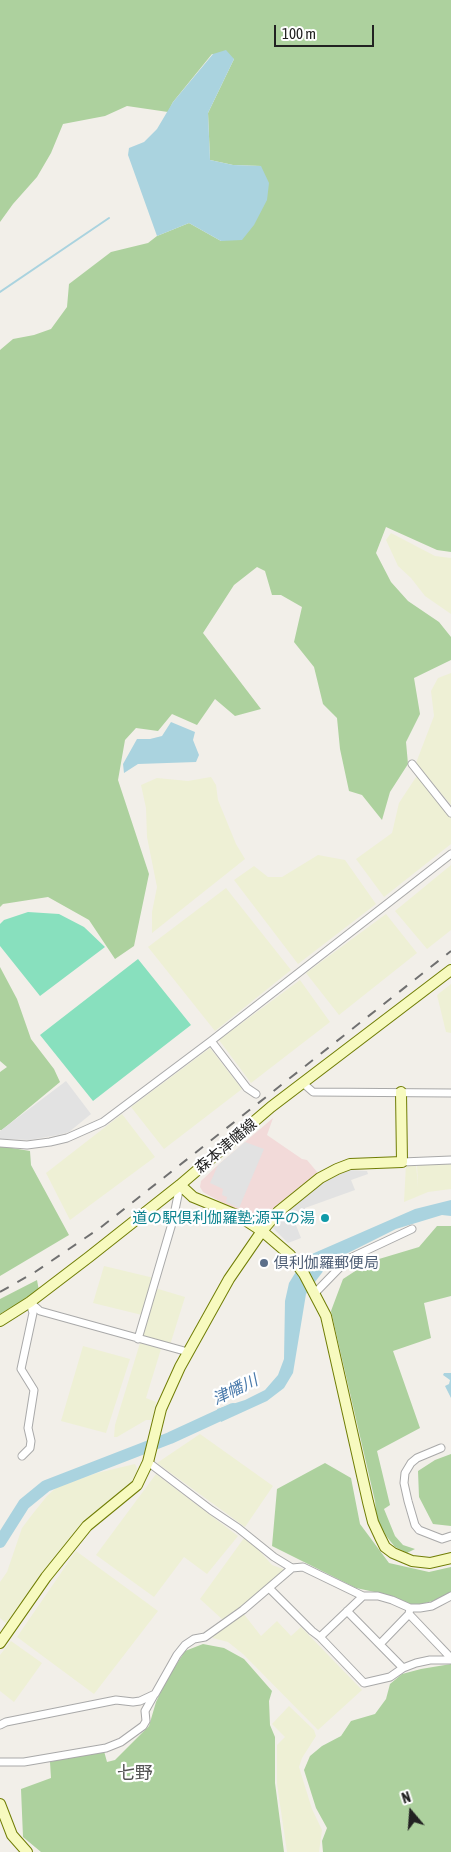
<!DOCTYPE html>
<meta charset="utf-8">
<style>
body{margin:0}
#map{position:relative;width:451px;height:1852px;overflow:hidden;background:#f2efe9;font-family:"Asap Condensed",sans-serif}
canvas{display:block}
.north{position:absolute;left:386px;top:1787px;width:50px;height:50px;-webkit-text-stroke:4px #fff;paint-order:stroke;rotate:342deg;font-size:14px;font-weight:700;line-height:20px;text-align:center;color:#222}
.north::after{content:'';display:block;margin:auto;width:18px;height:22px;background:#222;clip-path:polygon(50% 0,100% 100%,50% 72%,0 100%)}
.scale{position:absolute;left:274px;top:25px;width:100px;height:22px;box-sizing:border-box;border:2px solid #222;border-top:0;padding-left:6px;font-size:15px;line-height:18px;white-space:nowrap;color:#222;-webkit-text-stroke:4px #fff;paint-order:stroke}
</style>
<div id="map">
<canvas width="451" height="1852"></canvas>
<div class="north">N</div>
<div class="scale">100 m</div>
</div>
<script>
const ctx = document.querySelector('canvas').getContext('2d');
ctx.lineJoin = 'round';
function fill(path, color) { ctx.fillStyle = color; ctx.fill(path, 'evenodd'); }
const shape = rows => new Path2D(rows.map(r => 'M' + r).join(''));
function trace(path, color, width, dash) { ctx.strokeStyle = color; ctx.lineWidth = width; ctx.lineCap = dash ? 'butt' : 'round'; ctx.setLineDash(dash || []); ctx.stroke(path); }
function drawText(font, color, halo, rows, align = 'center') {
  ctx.font = font + ' "Asap Condensed","Noto Sans JP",sans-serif'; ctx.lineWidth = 4.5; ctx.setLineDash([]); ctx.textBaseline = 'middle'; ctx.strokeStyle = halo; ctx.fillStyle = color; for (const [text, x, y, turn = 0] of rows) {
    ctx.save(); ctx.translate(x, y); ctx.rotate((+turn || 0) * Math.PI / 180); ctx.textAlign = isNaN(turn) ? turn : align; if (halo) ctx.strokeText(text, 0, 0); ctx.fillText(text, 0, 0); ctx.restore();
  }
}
fill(shape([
 [273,1118,267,1135,302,1159,307,1160,318,1173,266,1218,259,1220,241,1213,203,1192,200,1187,201,1181,218,1165]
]), '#f2dad9');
fill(shape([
 [391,533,435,556,451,558,451,614,425,596,411,578,398,566,386,540],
 [451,673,451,805,416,763,434,716,431,691,438,678],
 [418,774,451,818,451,844,384,897,356,859,392,833,399,803],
 [211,777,216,785,218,800,236,844,245,859,152,933,152,912,157,887,147,837,146,808,141,785,157,778,188,781],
 [318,855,345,860,376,904,298,964,234,880,254,866,268,877,282,877],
 [451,865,451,930,427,949,395,911],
 [226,888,291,970,215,1031,148,947],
 [386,914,417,953,339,1015,306,973],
 [300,980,330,1022,251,1083,219,1040],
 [451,984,451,1033,446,1032,437,995],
 [210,1048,242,1089,164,1149,131,1107],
 [122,1114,155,1157,70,1220,46,1173],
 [417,1163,451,1163,451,1189,428,1192,404,1202,406,1164,416,1164,418,1187],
 [104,1266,154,1278,142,1315,93,1303],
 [155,1288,185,1297,170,1345,143,1338,141,1335],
 [140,1343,161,1349,146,1398,156,1402,152,1420,146,1420,117,1437,114,1437,115,1425],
 [83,1346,130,1359,106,1433,61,1421],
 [200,1434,273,1486,245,1527,157,1463],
 [135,1464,138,1471,131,1482,83,1523,7,1624,0,1618,0,1582,7,1572,22,1528,31,1516,47,1496,57,1487,97,1473],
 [156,1474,238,1536,207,1574,184,1557,154,1597,96,1555],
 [244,1538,257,1548,272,1565,286,1570,268,1584,268,1587,223,1620,200,1599],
 [76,1551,158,1611,94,1694,17,1637],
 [243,1613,261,1636,277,1621,291,1636,301,1627,362,1690,318,1730,243,1654,228,1642,213,1638,213,1635],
 [11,1641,42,1663,14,1702,0,1691,0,1655],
 [289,1706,314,1730,316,1736,302,1758,299,1767,312,1809,322,1830,319,1852,287,1852,277,1784,277,1745,285,1737,272,1724]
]), '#eef0d5');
fill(shape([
 [0,0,451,0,451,552,437,550,386,527,376,553,391,582,408,601,439,622,451,637,451,660,414,678,420,714,406,742,408,764,390,792,382,820,362,795,349,791,340,749,337,718,323,704,314,667,294,642,302,607,281,595,272,595,265,571,257,567,234,585,203,633,261,709,235,716,215,699,197,725,172,714,158,731,136,728,125,740,118,780,149,874,134,946,115,959,89,920,48,897,3,904,0,907,0,350,13,339,34,335,51,329,67,307,69,284,111,252,148,243,157,236,189,223,221,241,261,166,233,165,210,160,208,113,234,59,212,54,173,102,168,112,127,106,105,116,63,124,51,153,37,177,13,204,0,222],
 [0,967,17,999,31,1039,54,1069,60,1082,2,1130,0,1130,0,1072,7,1067,0,1061],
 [0,1146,30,1151,31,1165,69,1235,0,1276],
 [437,1226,451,1226,451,1296,424,1303,431,1338,393,1351,420,1428,377,1451,390,1505,384,1509,395,1536,403,1545,415,1549,407,1553,395,1547,387,1537,377,1521,375,1501,331,1311,343,1279,369,1262,419,1247],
 [37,1280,39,1291,0,1314,0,1299],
 [451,1454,451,1526,433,1524,419,1497,418,1471,435,1460],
 [325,1463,351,1478,360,1524,389,1563,429,1572,451,1567,451,1592,436,1600,415,1606,384,1594,356,1588,272,1546,277,1489],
 [203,1644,224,1648,244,1659,272,1691,269,1701,270,1725,275,1737,275,1783,284,1852,41,1852,23,1837,21,1789,51,1778,50,1762,69,1757,104,1751,107,1762,115,1760,149,1726,156,1702,167,1679,185,1651],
 [451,1664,451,1852,323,1852,322,1841,327,1828,316,1808,304,1770,310,1756,322,1746,341,1736,351,1721,375,1714,386,1699,390,1684,402,1674,421,1669]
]), '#add19e');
fill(shape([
 [28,912,59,914,84,927,105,947,40,996,0,946,0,924,4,920],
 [138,959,191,1025,93,1101,40,1035]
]), '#88e0be');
fill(shape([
 [66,1081,91,1114,69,1132,58,1135,29,1140,0,1139,0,1131],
 [245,1142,264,1149,239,1208,226,1202,227,1197,222,1195,223,1189,210,1183,218,1165],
 [348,1170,367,1171,368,1174,351,1180,355,1190,305,1208,305,1210,292,1215,301,1238,288,1243,272,1227,288,1209,324,1182]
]), '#e2e2e2');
fill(shape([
 [226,50,234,59,208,113,210,160,233,165,261,166,269,183,267,200,254,225,242,240,221,241,189,223,157,236,128,155,129,148,144,142,157,129,173,102,213,54],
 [171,722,195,732,193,740,199,755,196,762,138,764,124,773,123,764,137,739,150,739,162,736],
 [451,1200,451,1216,442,1215,396,1229,330,1262,306,1294,293,1373,284,1388,267,1401,221,1422,217,1409,245,1400,265,1390,278,1375,284,1359,285,1301,289,1283,305,1257,415,1209],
 [444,1373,451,1373,451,1398,445,1386,449,1384,450,1380,443,1375]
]), '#aad3df');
trace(shape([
 [0,292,109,218]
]), '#aad3df', 2);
trace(shape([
 [0,1542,24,1504,46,1486,170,1438,233,1409]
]), '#aad3df', 12);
const street = shape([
 [412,764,451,813],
 [211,1041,247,1088,256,1094],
 [304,1084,313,1092,451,1093],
 [0,1143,27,1145,50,1142,67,1138,103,1122,211,1041,451,854],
 [402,1162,451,1160],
 [315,1293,348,1259,412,1229],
 [30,1302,40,1311,188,1352],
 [138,1339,173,1220,180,1185],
 [441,1448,417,1458,411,1463,405,1473,404,1483,408,1501,415,1525,419,1530,442,1539,451,1536],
 [22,1456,30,1448,31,1441,28,1428,34,1390,21,1369,33,1313,30,1303],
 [292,1568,303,1567,363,1596,378,1596,392,1600,410,1608,420,1608,432,1606,451,1596],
 [270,1589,312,1631,320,1637,364,1683,390,1677,403,1668,416,1663,430,1660,451,1660],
 [410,1608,409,1614,451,1658],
 [347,1611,403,1668],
 [320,1637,363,1596],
 [380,1644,409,1614],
 [0,1725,6,1722,116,1700,133,1702,140,1701,155,1694,177,1655,185,1645,194,1639,205,1637,243,1610,292,1568,274,1557,238,1528,211,1510,148,1462],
 [0,1762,24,1762,106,1748,121,1742,143,1726,146,1721,145,1711,154,1695]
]);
const secondary = shape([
 [180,1185,193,1197,239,1216,262,1231,290,1255,304,1274,326,1316,368,1502,373,1522,380,1537,385,1547,393,1553,412,1561,430,1563,451,1558],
 [0,1321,30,1302,89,1257,180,1185,271,1107,451,970],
 [0,1643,46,1577,87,1526,137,1485,148,1462,161,1409,180,1367,229,1279,262,1231,278,1212,320,1178,337,1169,350,1164,402,1162,401,1092],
 [0,1804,12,1835,27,1852]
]);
trace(street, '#a9a9a9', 9);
trace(secondary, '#707d05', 12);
trace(street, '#fff', 7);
trace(secondary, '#f7fabf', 10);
trace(shape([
 [0,1292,35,1272,100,1228,451,951]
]), '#707070', 2, [10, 10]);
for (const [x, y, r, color] of [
 [325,1218,5,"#0f9aa8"],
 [264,1263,5,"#5c6f8a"]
]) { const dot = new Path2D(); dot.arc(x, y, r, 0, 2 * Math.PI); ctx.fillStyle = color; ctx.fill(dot); trace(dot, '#fff', 2); }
drawText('15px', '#222', '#fff', [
 ["森本津幡線",226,1146,-40]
]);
drawText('15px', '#0d838f', '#fff', [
 ["道の駅倶利伽羅塾;源平の湯",315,1218]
], 'right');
drawText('15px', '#4e5e75', '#fff', [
 ["倶利伽羅郵便局",274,1263]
], 'left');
drawText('italic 16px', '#4a7aab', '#fff', [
 ["津幡川",235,1390,-26]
]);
drawText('18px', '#555', '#fff', [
 ["七野",135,1773]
]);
</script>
